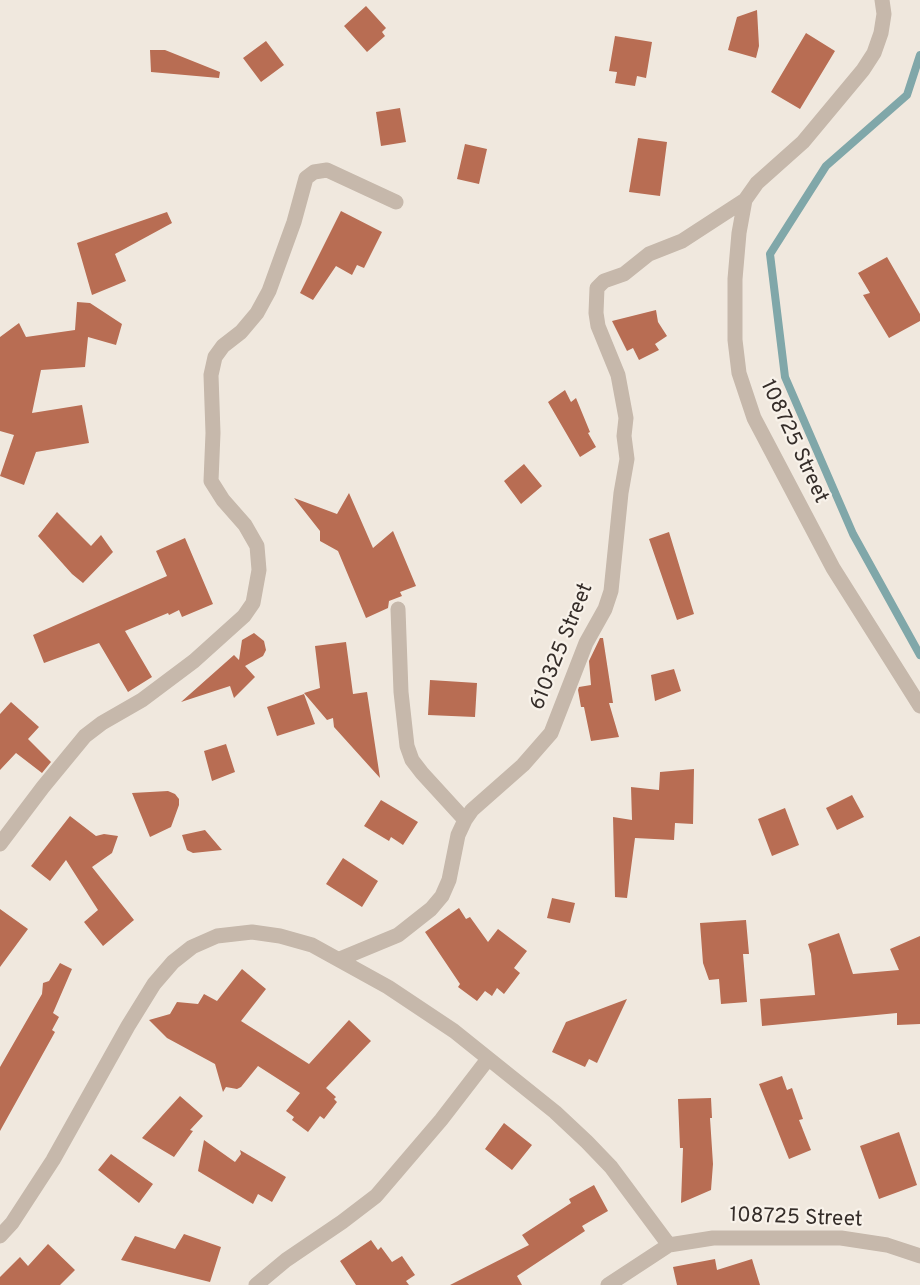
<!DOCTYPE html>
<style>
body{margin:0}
canvas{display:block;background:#f0e8de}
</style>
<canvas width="920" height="1285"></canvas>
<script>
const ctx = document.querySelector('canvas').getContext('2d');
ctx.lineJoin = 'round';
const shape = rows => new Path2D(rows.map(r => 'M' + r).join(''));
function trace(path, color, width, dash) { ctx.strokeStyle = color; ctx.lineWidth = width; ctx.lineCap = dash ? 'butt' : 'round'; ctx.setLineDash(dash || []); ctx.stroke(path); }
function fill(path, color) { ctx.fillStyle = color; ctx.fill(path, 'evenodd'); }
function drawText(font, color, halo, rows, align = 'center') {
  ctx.font = font + ' Overpass,sans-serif'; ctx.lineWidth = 4.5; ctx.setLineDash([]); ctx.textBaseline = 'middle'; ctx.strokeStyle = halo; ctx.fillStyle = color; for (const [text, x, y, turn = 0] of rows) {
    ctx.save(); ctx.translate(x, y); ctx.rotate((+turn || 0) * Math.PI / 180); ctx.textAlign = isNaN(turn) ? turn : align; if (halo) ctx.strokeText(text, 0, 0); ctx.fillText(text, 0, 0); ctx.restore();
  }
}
trace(shape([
 [920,55,907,95,826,166,770,254,785,377,853,534,920,655]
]), '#80a7a9', 8);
fill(shape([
 [366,6,386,28,382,32,385,36,367,52,344,26],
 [757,10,759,46,756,58,728,50,737,17],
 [806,33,835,51,800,109,771,92],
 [615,36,652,42,646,78,637,76,635,86,615,83,617,72,609,71],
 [266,41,284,65,261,82,243,58],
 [150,50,165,50,220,72,219,78,151,72],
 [400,108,406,142,381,146,376,112],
 [638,138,667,142,660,196,629,192],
 [465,144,487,149,479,184,457,179],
 [341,211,382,232,364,268,357,265,352,275,336,266,313,300,300,293],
 [167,212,172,223,115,254,126,281,92,295,77,243],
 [887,257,920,314,920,321,889,338,863,295,870,293,858,273],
 [77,302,90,303,122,324,116,345,88,337,85,367,41,370,32,413,82,405,89,443,36,452,24,485,0,476,14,435,0,431,0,337,19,323,26,337,75,330],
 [656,310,658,322,667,336,655,344,659,350,639,360,633,348,627,351,612,321],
 [565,390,571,402,576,398,590,432,588,433,596,447,580,457,548,402],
 [524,464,542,486,521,504,504,481],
 [349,493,373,548,393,531,416,586,400,592,402,596,389,601,388,608,366,618,338,551,320,541,320,531,294,498,337,514],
 [57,512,91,546,101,535,113,552,83,583,72,574,38,536],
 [669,532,694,614,677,620,649,539],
 [185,538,213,604,182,617,179,610,169,615,168,613,125,631,152,677,128,692,99,643,44,663,33,635,167,576,156,551],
 [254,633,264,641,266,650,263,656,245,666,255,677,234,698,230,686,181,702,234,655,239,660,242,640],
 [600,638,603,638,613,703,609,703,619,737,591,741,584,707,581,707,578,690,579,687,591,685,589,661],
 [346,642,353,694,367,692,380,778,334,727,333,718,327,720,304,693,320,688,315,646],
 [674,669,681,691,655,701,651,675],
 [430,680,477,683,475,717,428,715],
 [304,694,315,724,277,736,267,707],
 [11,702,39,727,28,739,51,762,42,773,16,753,0,770,0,714],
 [226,744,235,772,212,781,204,751],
 [694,769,693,824,675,823,674,840,635,838,627,898,615,897,613,817,632,820,631,787,659,790,660,772],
 [168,791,175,794,179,799,179,805,171,827,150,837,132,793],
 [852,795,864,817,837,830,826,808],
 [381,800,418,822,403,845,391,837,389,841,364,826],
 [785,808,799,845,772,856,758,819],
 [70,816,96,836,104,834,118,836,112,853,92,867,134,920,103,946,84,922,98,910,66,860,50,881,31,866],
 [205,830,222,850,193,853,187,850,182,835],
 [343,858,378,881,362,907,326,884],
 [552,898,575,903,570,923,547,918],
 [459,908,466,919,470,917,488,942,498,929,527,951,514,968,520,973,504,994,497,988,492,996,485,991,477,1001,458,987,460,984,425,932],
 [0,909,28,929,0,967],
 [746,920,749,954,743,954,747,1002,721,1004,719,979,709,980,703,963,700,923],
 [839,933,853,974,899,970,890,949,920,936,920,1024,897,1025,897,1013,762,1026,760,999,815,995,811,954,808,944],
 [60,963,72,969,53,1013,59,1017,52,1030,55,1032,0,1131,0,1067,42,994,43,983,49,981],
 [242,969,266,989,241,1021,309,1064,349,1020,371,1041,326,1088,336,1097,334,1099,337,1102,324,1119,320,1116,308,1132,292,1120,294,1117,286,1111,300,1093,258,1066,241,1087,237,1089,226,1087,223,1092,215,1064,167,1038,149,1020,170,1014,177,1002,198,1004,204,994,217,1001],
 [627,999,597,1063,589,1059,585,1067,552,1052,566,1022],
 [782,1076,787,1090,792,1088,803,1119,799,1120,811,1150,789,1159,759,1084],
 [180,1096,203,1116,190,1130,193,1131,174,1157,142,1138],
 [711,1098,712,1118,710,1118,713,1164,711,1190,681,1203,683,1148,680,1148,678,1099],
 [504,1123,532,1145,512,1170,485,1149],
 [899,1132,917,1185,879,1199,860,1146],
 [204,1140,235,1162,241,1154,240,1150,286,1177,272,1202,258,1194,253,1204,198,1171],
 [111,1154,153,1184,139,1203,98,1170],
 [594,1185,608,1211,582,1226,585,1231,517,1276,522,1285,450,1285,529,1245,522,1235,571,1203,569,1199],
 [184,1234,221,1247,210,1282,121,1260,135,1236,175,1249],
 [371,1240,378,1250,381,1247,392,1262,402,1256,415,1275,406,1281,409,1285,356,1285,340,1261],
 [48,1244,75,1270,60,1285,0,1285,0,1277,20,1257,28,1266],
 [715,1259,717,1270,752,1259,760,1285,677,1285,673,1267]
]), '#b86d53');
trace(shape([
 [882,0,884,14,881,33,874,53,863,70,803,142,757,183,745,200,739,233,735,279,735,340,739,373,754,418,833,568,920,706],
 [398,609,401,692,407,746,412,760,422,773,465,820],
 [0,844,43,787,85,736,102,723,142,700,194,661,244,616,253,603,259,570,257,546,245,525,223,500,211,481,213,433,211,375,215,357,223,346,241,332,257,313,269,291,294,222,306,178,314,172,327,170,396,202],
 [340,959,398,935,431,909,442,896,449,880,458,835,465,820,472,810,523,765,551,733,586,643,605,609,611,591,621,493,627,459,624,436,626,418,618,375,598,326,596,313,597,288,604,281,624,274,649,254,682,241,745,200],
 [0,1236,12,1223,53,1160,128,1026,154,984,173,962,192,947,217,936,252,932,280,936,312,945,388,987,454,1031,555,1112,587,1142,611,1167,669,1245],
 [256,1285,286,1260,342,1222,376,1196,441,1120,488,1059],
 [608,1285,669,1245,713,1238,841,1238,887,1245,920,1256]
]), '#c6b8ab', 15);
drawText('21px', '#352d29', '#f8f2ea', [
 ["108725 Street",793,442,65],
 ["610325 Street",563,647,-68],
 ["108725 Street",796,1219,2]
]);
</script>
